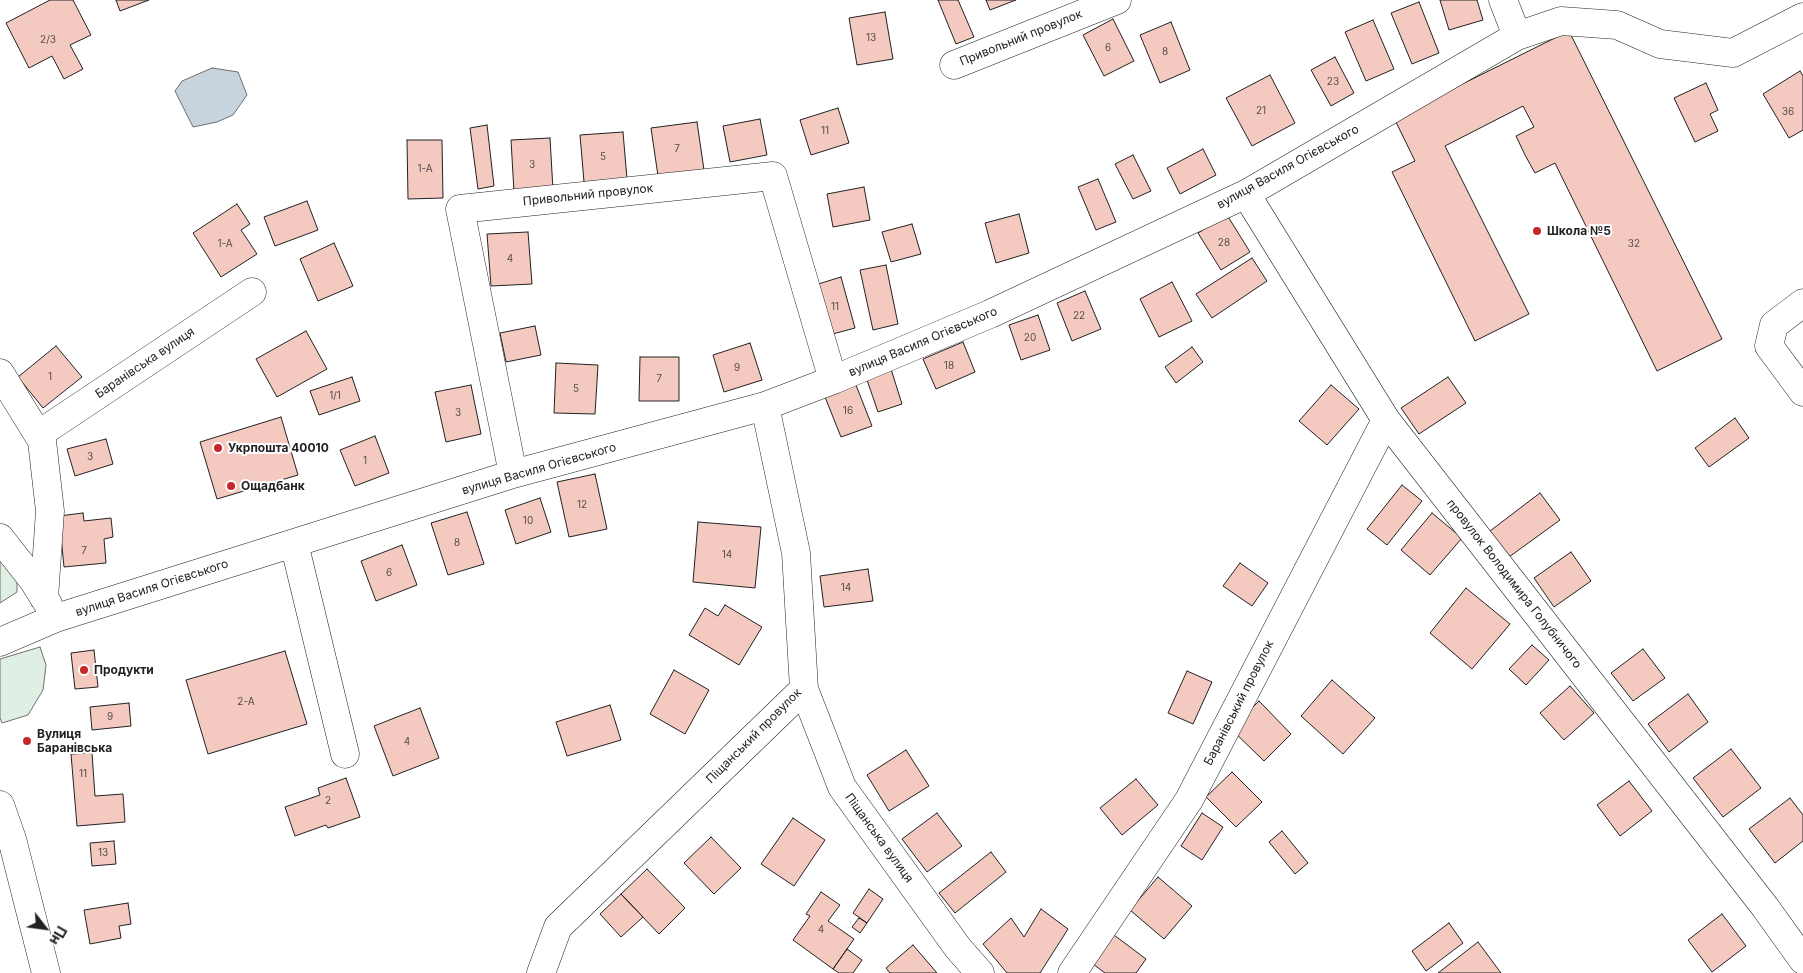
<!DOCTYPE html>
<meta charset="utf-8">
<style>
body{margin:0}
#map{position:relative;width:1803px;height:973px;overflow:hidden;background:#fff;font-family:Inter,sans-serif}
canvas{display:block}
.north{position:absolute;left:20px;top:903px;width:50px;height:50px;-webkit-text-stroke:4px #fff;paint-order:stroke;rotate:120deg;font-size:14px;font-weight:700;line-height:20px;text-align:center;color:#222}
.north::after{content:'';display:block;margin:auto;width:18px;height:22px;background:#222;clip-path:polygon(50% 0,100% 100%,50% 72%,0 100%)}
</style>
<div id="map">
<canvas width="1803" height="973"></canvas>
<div class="north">Пн</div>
</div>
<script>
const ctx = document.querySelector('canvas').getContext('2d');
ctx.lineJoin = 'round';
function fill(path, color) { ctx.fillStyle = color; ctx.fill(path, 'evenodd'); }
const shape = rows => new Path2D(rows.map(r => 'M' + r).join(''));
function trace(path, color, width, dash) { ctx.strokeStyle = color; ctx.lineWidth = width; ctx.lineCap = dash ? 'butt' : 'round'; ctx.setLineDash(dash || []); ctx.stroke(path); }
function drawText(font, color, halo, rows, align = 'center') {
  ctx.font = font + ' Inter,sans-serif'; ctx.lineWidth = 4; ctx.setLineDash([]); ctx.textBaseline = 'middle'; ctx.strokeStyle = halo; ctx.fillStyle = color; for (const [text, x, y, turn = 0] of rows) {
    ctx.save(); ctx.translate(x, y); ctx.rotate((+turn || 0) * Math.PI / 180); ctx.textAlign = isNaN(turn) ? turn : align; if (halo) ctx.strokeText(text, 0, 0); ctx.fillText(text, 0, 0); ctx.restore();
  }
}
const green = shape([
 [0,556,17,576,17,592,0,603,0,556],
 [40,647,46,665,43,690,28,715,2,723,0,718,0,659,40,647]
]);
fill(green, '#e0efe3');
trace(green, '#6f6f6f', 1);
const water = shape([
 [212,68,238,72,247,95,233,115,217,122,193,127,175,91,182,81,212,68]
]);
fill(water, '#c7d3dd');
trace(water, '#6f6f6f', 1);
const building = shape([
 [50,0,73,0,91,35,70,45,83,69,64,79,52,56,29,68,6,23,50,0],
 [116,0,149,0,120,11,116,0],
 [938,0,958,0,974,37,956,44,938,0],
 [986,0,1016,0,990,10,986,0],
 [1440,0,1477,0,1483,20,1449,30,1440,0],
 [1419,2,1439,53,1412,64,1391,13,1419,2],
 [885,12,893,59,857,65,849,18,885,12],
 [1113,19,1134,61,1104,76,1083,35,1113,19],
 [1373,20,1394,69,1366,81,1345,32,1373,20],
 [1171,22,1190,70,1160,83,1140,35,1171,22],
 [1569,31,1722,339,1657,371,1555,163,1535,173,1525,155,1516,136,1534,127,1523,106,1445,146,1529,314,1475,341,1392,172,1415,161,1394,118,1569,31],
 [1335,57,1354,93,1331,106,1311,70,1335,57],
 [1800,71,1803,76,1803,130,1789,138,1763,94,1800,71],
 [1270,75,1295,123,1252,146,1226,98,1270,75],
 [1706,83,1718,110,1710,114,1718,131,1695,142,1674,98,1706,83],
 [838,108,849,143,811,155,800,120,838,108],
 [760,119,767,155,730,162,723,126,760,119],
 [697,122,704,170,658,176,651,128,697,122],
 [487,125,494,186,478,189,470,128,487,125],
 [623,132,627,179,584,182,580,135,623,132],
 [550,138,553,190,514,192,511,140,550,138],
 [407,140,442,140,443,198,408,199,407,140],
 [1203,149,1216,175,1180,194,1167,168,1203,149],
 [1133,155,1151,191,1133,199,1115,164,1133,155],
 [1098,179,1116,222,1096,230,1078,187,1098,179],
 [864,187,870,220,833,227,827,194,864,187],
 [307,201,318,230,275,246,264,217,307,201],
 [237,204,250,224,241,230,257,254,221,277,193,233,237,204],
 [1019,214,1029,253,996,263,985,223,1019,214],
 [1227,215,1250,252,1221,270,1198,233,1227,215],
 [912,224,921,254,891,262,882,232,912,224],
 [528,232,532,284,491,286,487,234,528,232],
 [334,243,353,286,318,301,300,259,334,243],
 [1252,258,1267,281,1212,318,1196,294,1252,258],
 [886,265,898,324,873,330,860,270,886,265],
 [841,277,855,328,829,335,815,285,841,277],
 [1172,282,1192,321,1159,337,1140,299,1172,282],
 [1085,291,1101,329,1072,341,1057,303,1085,291],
 [1038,315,1050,350,1021,360,1009,325,1038,315],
 [535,326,541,355,506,362,500,333,535,326],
 [306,331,327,369,277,397,256,359,306,331],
 [963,342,975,372,936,389,923,359,963,342],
 [750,343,762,380,724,392,713,355,750,343],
 [56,346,82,377,43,408,18,377,56,346],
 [1192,347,1203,362,1176,383,1165,367,1192,347],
 [640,357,679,357,679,401,639,401,640,357],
 [556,363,598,365,595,414,554,413,556,363],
 [891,369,902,404,878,412,866,377,891,369],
 [352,377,360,401,319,415,310,391,352,377],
 [1448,377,1466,403,1419,434,1401,408,1448,377],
 [471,385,481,434,446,442,435,392,471,385],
 [856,385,872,426,841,437,825,397,856,385],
 [1331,385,1359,409,1327,445,1299,421,1331,385],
 [281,417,298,475,217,499,200,442,281,417],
 [1735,418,1749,438,1709,467,1695,448,1735,418],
 [375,436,389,473,355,486,340,450,375,436],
 [106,439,113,464,75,476,67,449,106,439],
 [595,474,607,529,569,537,557,482,595,474],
 [1402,485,1422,501,1387,545,1367,529,1402,485],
 [1540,493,1560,520,1509,557,1490,531,1540,493],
 [540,498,551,532,516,544,505,510,540,498],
 [467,512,484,564,448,575,431,523,467,512],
 [83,513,84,521,111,518,113,537,104,539,106,563,64,567,59,516,83,513],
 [1432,513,1462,538,1430,575,1401,550,1432,513],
 [698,522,761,527,755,588,693,582,698,522],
 [402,545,417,585,376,601,361,561,402,545],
 [1571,552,1591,581,1554,607,1534,578,1571,552],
 [1240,563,1268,583,1252,606,1223,586,1240,563],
 [868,569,873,601,824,607,820,576,868,569],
 [1466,588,1510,624,1472,669,1430,633,1466,588],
 [725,605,762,627,739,665,689,635,705,608,718,616,725,605],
 [1532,645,1549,660,1526,685,1509,669,1532,645],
 [1643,649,1665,678,1633,701,1611,673,1643,649],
 [94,650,98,687,75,689,71,653,94,650],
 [285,651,307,724,208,754,186,680,285,651],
 [674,670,709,690,685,734,650,714,674,670],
 [1187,671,1212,682,1193,724,1168,713,1187,671],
 [1332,680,1375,718,1343,754,1301,716,1332,680],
 [1570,686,1594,713,1564,740,1540,713,1570,686],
 [1688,694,1708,722,1669,752,1648,724,1688,694],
 [1259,701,1291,734,1264,761,1231,729,1259,701],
 [129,703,131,726,92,730,90,707,129,703],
 [610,705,621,740,567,756,556,722,610,705],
 [420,708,439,758,393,776,374,726,420,708],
 [1731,749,1761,788,1723,817,1693,778,1731,749],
 [906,750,929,786,889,811,867,775,906,750],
 [92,753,95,796,123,794,125,822,77,826,71,754,92,753],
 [1232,772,1262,802,1236,827,1206,797,1232,772],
 [346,778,360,817,328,828,326,825,295,836,285,807,320,795,318,788,346,778],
 [1136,779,1158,805,1122,835,1100,808,1136,779],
 [1629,781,1652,811,1620,836,1597,805,1629,781],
 [1790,798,1803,815,1803,841,1775,863,1749,829,1790,798],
 [937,813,962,846,927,872,902,839,937,813],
 [1202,813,1223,827,1202,860,1181,846,1202,813],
 [793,818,825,840,794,886,761,864,793,818],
 [1282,831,1308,863,1295,874,1269,842,1282,831],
 [711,837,741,868,714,894,684,863,711,837],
 [114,841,116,864,92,866,90,843,114,841],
 [991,852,1006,872,955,913,939,893,991,852],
 [647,869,685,908,659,934,621,894,647,869],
 [1158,877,1192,906,1164,939,1130,910,1158,877],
 [869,889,883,899,867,923,853,913,869,889],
 [821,892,840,905,828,921,854,939,833,969,793,940,810,916,806,914,821,892],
 [621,894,643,917,621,937,600,914,621,894],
 [128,903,131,924,119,926,121,938,90,944,84,910,128,903],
 [1041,909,1068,929,1040,973,1007,973,983,944,1011,918,1024,937,1041,909],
 [1722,914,1746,946,1712,972,1688,940,1722,914],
 [859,918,867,923,860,933,852,927,859,918],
 [1449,923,1463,943,1426,971,1412,951,1449,923],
 [1114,935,1146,959,1136,973,1105,973,1093,964,1114,935],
 [1478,942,1501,973,1438,973,1478,942],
 [913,945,937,973,890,973,886,968,913,945],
 [847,949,862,960,853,973,839,973,833,969,847,949]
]);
fill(building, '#f3c9c0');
trace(building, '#222', 1);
const minor = shape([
 [1503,0,1517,36],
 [954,65,1117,0],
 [1246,194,1386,420,1765,907,1803,960],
 [1803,303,1774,325,1769,346,1803,392],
 [0,373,42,441,50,511,44,598],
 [39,434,252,292],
 [513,474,460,209,773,176,833,380],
 [0,538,33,580,48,604],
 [294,543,345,754],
 [0,642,56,618,294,543,513,474,765,406,833,380,990,314,1246,194,1517,36,1561,21,1617,25,1660,44,1733,53,1803,17],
 [804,689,842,787,958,948,980,973],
 [541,973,558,927,804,689,796,553,765,406],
 [1072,973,1189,800,1386,420]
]);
const major = shape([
 [0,805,12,839,46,973]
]);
trace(minor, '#222', 29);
trace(major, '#222', 29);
trace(minor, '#fff', 28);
trace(major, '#fff', 28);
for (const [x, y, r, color] of [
 [1537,231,5,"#c62828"],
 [218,448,5,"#c62828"],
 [231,486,5,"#c62828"],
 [84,670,5,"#c62828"],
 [27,741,5,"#c62828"]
]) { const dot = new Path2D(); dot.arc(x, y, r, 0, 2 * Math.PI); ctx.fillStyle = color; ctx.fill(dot); trace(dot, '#fff', 2); }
drawText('10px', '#564c4a', null, [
 ["13",871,38],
 ["2/3",48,40],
 ["6",1108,48],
 ["8",1165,52],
 ["23",1333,82],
 ["21",1261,111],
 ["36",1788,112],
 ["11",825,131],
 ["7",677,149],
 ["5",603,157],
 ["3",532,165],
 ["1-А",425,169],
 ["28",1224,243],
 ["1-А",225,244],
 ["32",1634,244],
 ["4",510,259],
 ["11",835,307],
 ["22",1079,316],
 ["20",1030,338],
 ["18",949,366],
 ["9",737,368],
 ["1",50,377],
 ["7",659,379],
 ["5",576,389],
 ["1/1",335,396],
 ["16",848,411],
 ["3",458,413],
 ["3",90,457],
 ["1",365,461],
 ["12",582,505],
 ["10",528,521],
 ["8",457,543],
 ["7",84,551],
 ["14",727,555],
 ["6",389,573],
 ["14",846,588],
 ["2-А",246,702],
 ["9",110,717],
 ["4",407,742],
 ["11",83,774],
 ["2",328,801],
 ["13",103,853],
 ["4",821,930]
]);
drawText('12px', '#222', '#fff', [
 ["Привольний провулок",1021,38,-22],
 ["вулиця Василя Огієвського",1288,167,-29],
 ["Привольний провулок",588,195,-6],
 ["вулиця Василя Огієвського",923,342,-23],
 ["Баранівська вулиця",145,363,-34],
 ["вулиця Василя Огієвського",539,469,-16],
 ["провулок Володимира Голубничого",1514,584,52],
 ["вулиця Василя Огієвського",152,588,-18],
 ["Баранівський провулок",1239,703,-63],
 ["Піщанський провулок",754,736,-45],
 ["Піщанська вулиця",879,838,54]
]);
drawText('bold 12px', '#222', '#fff', [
 ["Школа №5",1547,231],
 ["Укрпошта 40010",228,448],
 ["Ощадбанк",241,486],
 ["Продукти",94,670],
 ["Вулиця",37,734],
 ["Баранівська",37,748]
], 'left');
</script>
